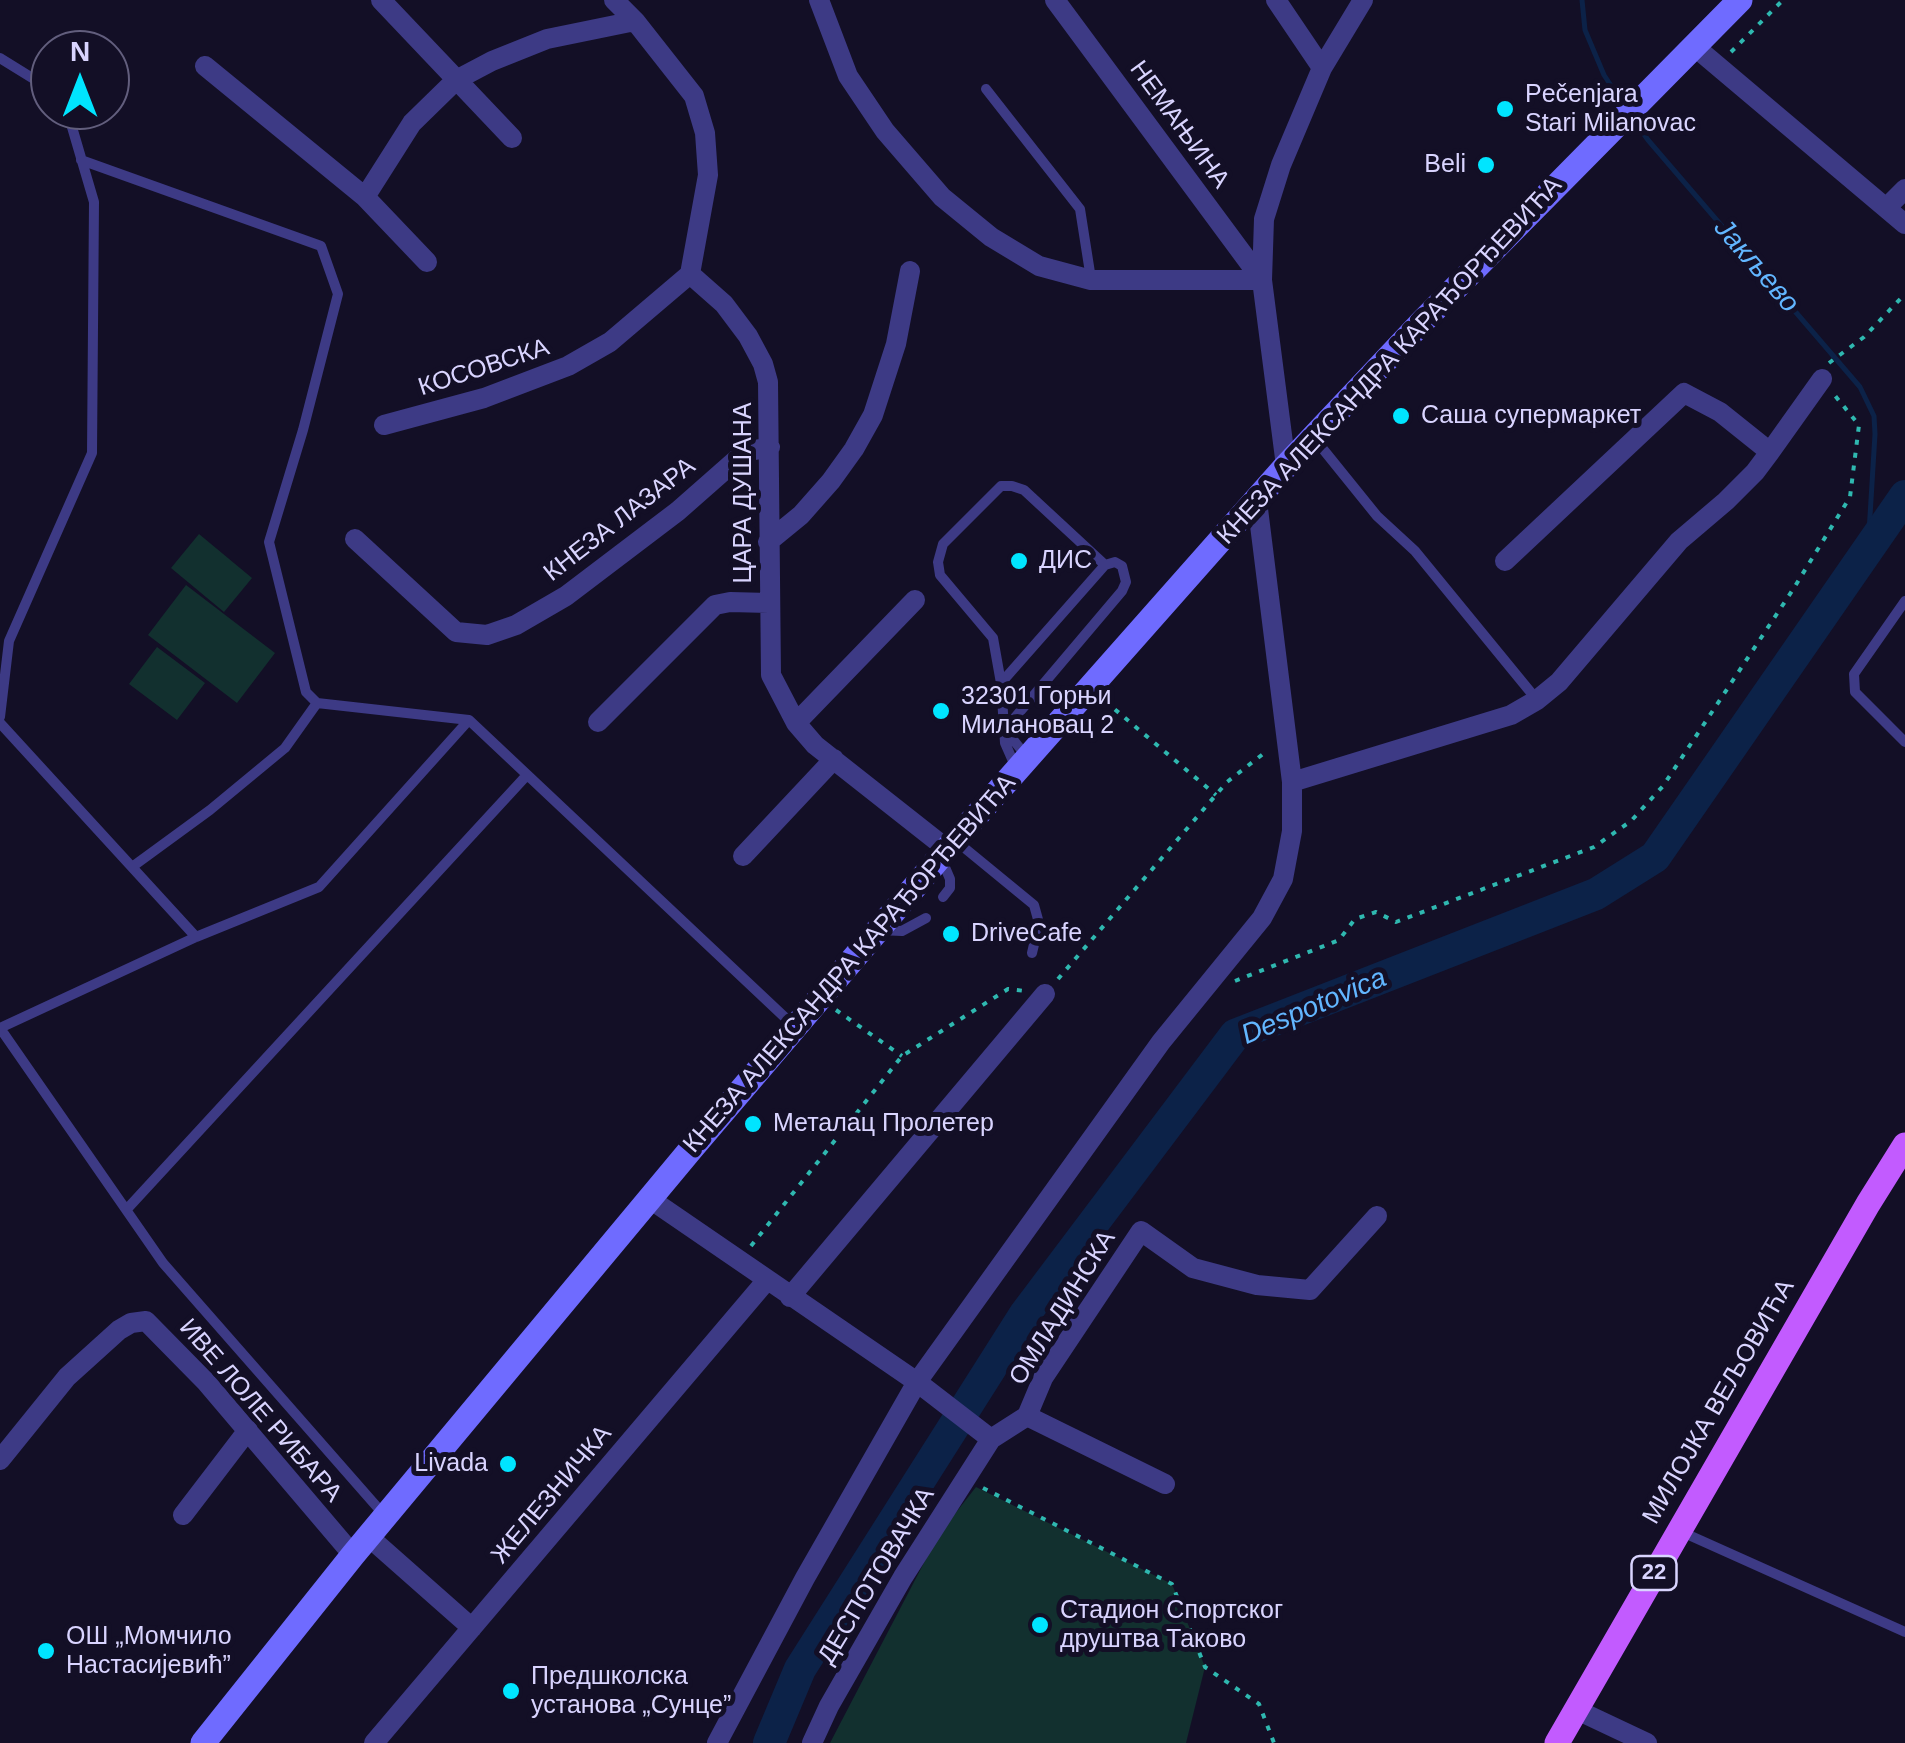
<!DOCTYPE html>
<meta charset="utf-8">
<style>
body{margin:0}
#map{position:relative;width:1905px;height:1743px;overflow:hidden;background:#130f26;font-family:Helvetica,sans-serif}
canvas{display:block}
.north{position:absolute;left:30px;top:30px;width:100px;height:100px;box-sizing:border-box;background:#130f26;border:2px solid #625e7d;border-radius:50%;rotate:0deg;font-size:28px;font-weight:700;line-height:40px;text-align:center;color:#d9d4ff}
.north::after{content:'';display:block;margin:auto;width:35px;height:45px;background:#00e5ff;clip-path:polygon(50% 0,100% 100%,50% 72%,0 100%)}
</style>
<div id="map">
<canvas width="1905" height="1743"></canvas>
<div class="north">N</div>
</div>
<script>
const ctx = document.querySelector('canvas').getContext('2d');
ctx.lineJoin = 'round';
function fill(path, color) { ctx.fillStyle = color; ctx.fill(path, 'evenodd'); }
const shape = rows => new Path2D(rows.map(r => 'M' + r).join(''));
function trace(path, color, width, dash) { ctx.strokeStyle = color; ctx.lineWidth = width; ctx.lineCap = dash ? 'butt' : 'round'; ctx.setLineDash(dash || []); ctx.stroke(path); }
function drawText(font, color, halo, rows, align = 'center') {
  ctx.font = font + ' Helvetica,sans-serif'; ctx.lineWidth = 10; ctx.setLineDash([]); ctx.textBaseline = 'middle'; ctx.strokeStyle = halo; ctx.fillStyle = color; for (const [text, x, y, turn = 0] of rows) {
    ctx.save(); ctx.translate(x, y); ctx.rotate((+turn || 0) * Math.PI / 180); ctx.textAlign = isNaN(turn) ? turn : align; if (halo) ctx.strokeText(text, 0, 0); ctx.fillText(text, 0, 0); ctx.restore();
  }
}
fill(shape([
 [199,534,252,578,224,612,171,568],
 [186,585,275,653,237,703,148,635],
 [157,647,205,683,177,720,129,684],
 [976,1487,1172,1584,1205,1667,1186,1743,830,1743,939,1534]
]), '#12302f');
trace(shape([
 [1582,0,1585,30,1604,75,1625,107],
 [1634,120,1648,140,1860,387,1874,416,1875,434,1868,549]
]), '#0c2248', 5);
trace(shape([
 [769,1743,800,1669,1025,1314,1235,1035,1596,894,1655,857,1905,496]
]), '#0c2248', 32);
trace(shape([
 [1731,52,1783,0],
 [1829,363,1864,337,1905,294],
 [1105,701,1216,795],
 [1058,979,1227,782,1263,754],
 [1235,981,1339,940,1355,919,1376,912,1396,922,1594,847,1631,821,1663,786,1792,591,1850,497,1859,425,1832,392],
 [836,1010,902,1056],
 [751,1246,902,1056,1008,989,1025,991],
 [983,1488,1172,1584,1205,1667,1259,1704,1274,1743]
]), '#2fb8b0', 4, [5, 8]);
trace(shape([
 [0,58,50,89],
 [986,89,1080,209,1091,279],
 [81,160,321,246,338,294,303,430,269,542,306,692,317,703,469,720,794,1026],
 [1314,438,1377,516,1415,551,1537,700],
 [1905,601,1854,674,1855,692,1905,742],
 [1001,683,993,638,940,575,938,562,943,544,1001,486,1012,486,1024,490,1105,565],
 [0,717,9,641,92,453,94,202,67,110],
 [0,723,196,937],
 [1016,768,1005,743,1001,683,1105,565,1115,562,1122,566,1126,582,1122,591,1012,721,1011,737,1027,757],
 [956,841,1034,905,1039,923,1032,953],
 [941,858,950,879,950,888,943,897],
 [132,867,210,810,285,748,317,703],
 [879,930,902,931,926,918],
 [0,1028,163,1263,385,1516],
 [0,1028,196,937,319,887,469,720],
 [127,1209,527,775],
 [1682,1532,1905,1632]
]), '#3d3a85', 10);
trace(shape([
 [381,0,512,138],
 [614,0,635,21,694,96,705,133,708,175,690,274,724,304,748,336,763,364,768,382,771,675,796,723,815,745,947,849],
 [819,0,848,76,885,131,942,197,991,237,1039,266,1091,280,1262,280],
 [1055,0,1262,280],
 [1276,0,1322,68],
 [1694,46,1905,224],
 [205,66,365,197,427,262],
 [365,197,412,123,456,80,492,61,547,39,635,21],
 [1886,208,1905,189],
 [384,425,484,398,568,366,610,342,690,274],
 [1286,466,1262,280,1264,219,1281,165,1322,68,1363,0],
 [355,539,456,632,487,635,516,625,566,596,678,511,745,452,770,447],
 [768,542,801,515,831,481,854,449,873,415,896,344,910,271],
 [1505,561,1684,393,1720,412,1770,452,1822,379],
 [598,722,715,605,730,602,769,603],
 [796,723,915,600],
 [1292,782,1511,715,1537,700,1559,682,1679,541,1726,501,1755,472,1770,452],
 [743,856,834,759],
 [650,1199,917,1382,991,1439],
 [790,1297,1045,994],
 [1027,1416,1165,1484],
 [0,1460,67,1377,119,1330,131,1323,146,1321,206,1382,353,1555],
 [183,1515,248,1430],
 [369,1537,472,1628],
 [1577,1710,1647,1743],
 [374,1743,767,1280],
 [717,1743,805,1578,917,1382,1161,1042,1262,918,1283,879,1292,831,1292,782,1257,501],
 [812,1743,829,1706,903,1577,991,1439,1027,1416,1043,1378,1141,1231,1193,1268,1257,1285,1310,1290,1377,1216]
]), '#3d3a85', 20);
trace(shape([
 [203,1743,353,1555,692,1148,947,849,1286,466,1421,323,1740,0]
]), '#6f6bff', 25);
trace(shape([
 [1557,1743,1868,1204,1905,1145]
]), '#c25bff', 25);
for (const [x, y, r, color] of [
 [1505,109,10,"#00e5ff"],
 [1486,165,10,"#00e5ff"],
 [1401,416,10,"#00e5ff"],
 [1019,561,10,"#00e5ff"],
 [941,711,10,"#00e5ff"],
 [951,934,10,"#00e5ff"],
 [753,1124,10,"#00e5ff"],
 [508,1464,10,"#00e5ff"],
 [1040,1625,10,"#00e5ff"],
 [46,1651,10,"#00e5ff"],
 [511,1691,10,"#00e5ff"]
]) { const dot = new Path2D(); dot.arc(x, y, r, 0, 2 * Math.PI); ctx.fillStyle = color; ctx.fill(dot); trace(dot, '#130f26', 4); }
for (const [x, y, w] of [
 [1654,1573,45]
]) { const box = new Path2D(); box.roundRect(x - w / 2, y - 17, w, 34, 8); ctx.fillStyle = '#130f26'; ctx.fill(box); trace(box, '#d9d4ff', 2.5); }
drawText('bold 22px', '#d9d4ff', null, [
 ["22",1654,1573]
]);
drawText('25px', '#d9d4ff', '#130f26', [
 ["Pečenjara",1525,95],
 ["Stari Milanovac",1525,124],
 ["Beli",1466,165,"right"],
 ["Саша супермаркет",1421,416],
 ["ДИС",1039,561],
 ["32301 Горњи",961,697],
 ["Милановац 2",961,726],
 ["DriveCafe",971,934],
 ["Металац Пролетер",773,1124],
 ["Livada",488,1464,"right"],
 ["Стадион Спортског",1060,1611],
 ["друштва Таково",1060,1640],
 ["ОШ „Момчило",66,1637],
 ["Настасијевић”",66,1666],
 ["Предшколска",531,1677],
 ["установа „Сунце”",531,1706]
], 'left');
drawText('25px', '#d9d4ff', '#130f26', [
 ["НЕМАЊИНА",1179,125,54],
 ["КНЕЗА АЛЕКСАНДРА КАРАЂОРЂЕВИЋА",1390,361,-47],
 ["КОСОВСКА",484,368,-18],
 ["ЦАРА ДУШАНА",744,493,-90],
 ["КНЕЗА ЛАЗАРА",620,520,-38],
 ["КНЕЗА АЛЕКСАНДРА КАРАЂОРЂЕВИЋА",850,964,-49],
 ["ОМЛАДИНСКА",1063,1308,-58],
 ["МИЛОЈКА ВЕЉОВИЋА",1719,1402,-60],
 ["ИВЕ ЛОЛЕ РИБАРА",260,1411,49],
 ["ЖЕЛЕЗНИЧКА",552,1495,-50],
 ["ДЕСПОТОВАЧКА",877,1576,-59]
]);
drawText('italic 28px', '#62b6ff', '#130f26', [
 ["Јакљево",1756,266,49],
 ["Despotovica",1314,1007,-23]
]);
</script>
